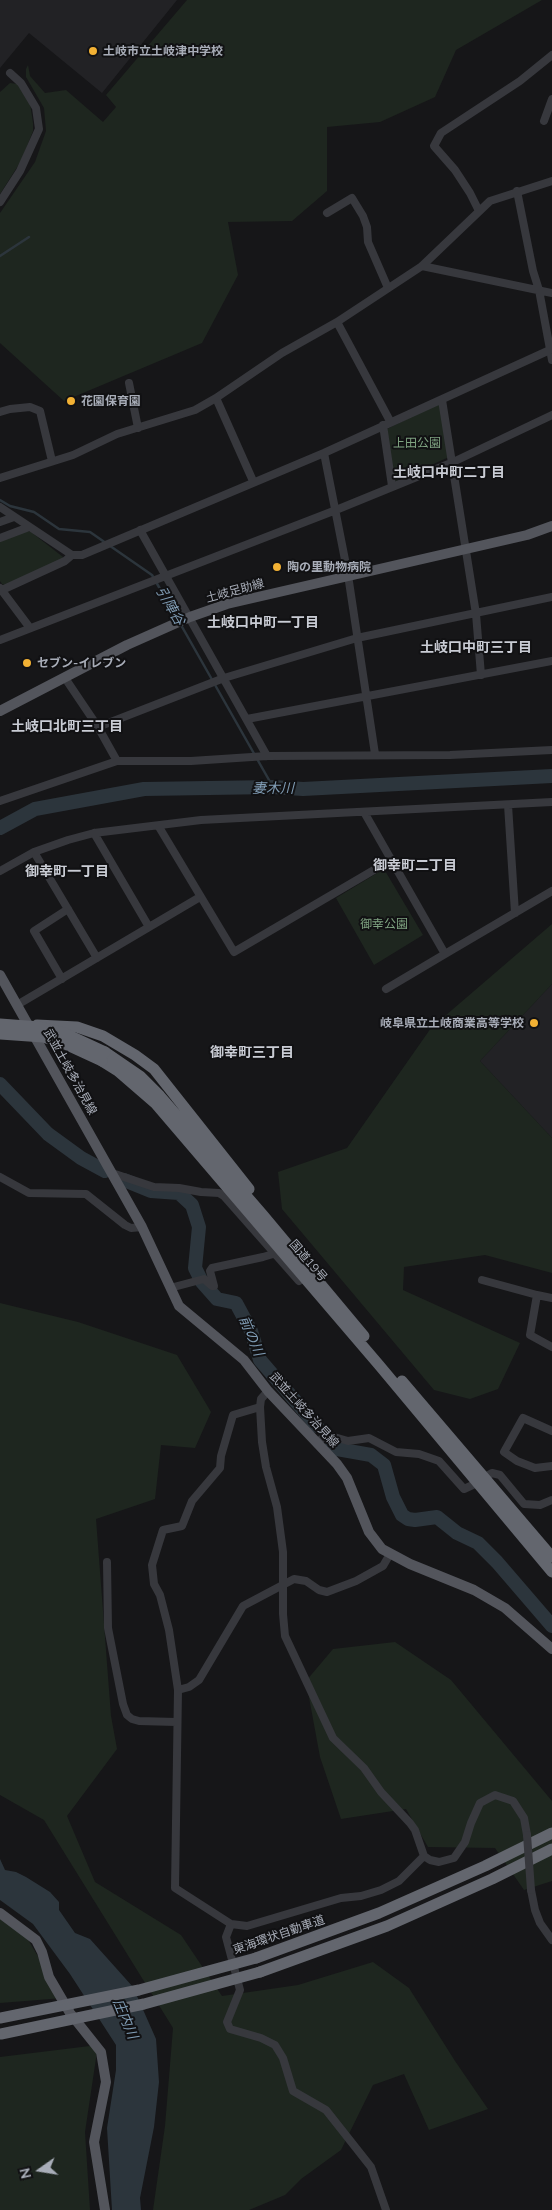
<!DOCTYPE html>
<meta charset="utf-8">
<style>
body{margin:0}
#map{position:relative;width:552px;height:2210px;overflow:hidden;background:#161618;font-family:Mulish,sans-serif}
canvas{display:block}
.north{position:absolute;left:15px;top:2145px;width:50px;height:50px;-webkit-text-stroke:4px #111113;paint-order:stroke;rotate:257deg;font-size:14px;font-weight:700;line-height:20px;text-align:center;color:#a8adb8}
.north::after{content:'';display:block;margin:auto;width:18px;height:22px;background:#a8adb8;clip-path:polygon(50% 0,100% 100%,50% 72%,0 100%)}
</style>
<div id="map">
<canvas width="552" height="2210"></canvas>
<div class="north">N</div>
</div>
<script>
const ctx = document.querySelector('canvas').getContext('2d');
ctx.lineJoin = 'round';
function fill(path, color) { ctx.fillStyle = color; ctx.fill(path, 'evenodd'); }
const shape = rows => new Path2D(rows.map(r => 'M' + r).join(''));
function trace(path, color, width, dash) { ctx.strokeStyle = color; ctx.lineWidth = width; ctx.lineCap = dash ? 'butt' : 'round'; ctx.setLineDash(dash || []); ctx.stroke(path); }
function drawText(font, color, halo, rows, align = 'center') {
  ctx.font = font + ' Mulish,"Noto Sans JP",sans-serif'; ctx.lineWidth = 4; ctx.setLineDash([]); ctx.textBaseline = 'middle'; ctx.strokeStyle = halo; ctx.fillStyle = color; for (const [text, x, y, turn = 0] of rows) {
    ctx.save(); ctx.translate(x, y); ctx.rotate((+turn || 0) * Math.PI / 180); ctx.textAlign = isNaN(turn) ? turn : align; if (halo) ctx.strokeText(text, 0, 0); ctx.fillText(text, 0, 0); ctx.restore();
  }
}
fill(shape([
 [0,0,177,0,102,93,29,33,0,68],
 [552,984,552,1138,480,1061]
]), '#222225');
fill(shape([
 [187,0,542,0,456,50,435,97,380,122,327,127,327,191,292,221,228,222,238,275,202,343,64,401,0,343,0,213,35,162,46,131,44,108,26,77,26,69,28,65,30,76,45,93,66,90,103,122,116,107,106,95],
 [10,83,18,84,30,103,33,123,33,131,21,161,0,194,0,92],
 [439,403,449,457,396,481,393,479,387,429],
 [27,531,31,532,63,557,62,560,5,585,2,584,0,581,0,541],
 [384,869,423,935,374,965,336,898],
 [552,924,552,984,480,1061,552,1138,552,1273,485,1255,404,1267,403,1290,520,1343,498,1389,470,1399,434,1390,282,1209,278,1172,347,1148,431,1028],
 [0,1303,78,1322,177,1355,211,1412,195,1448,161,1445,155,1499,96,1519,111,1716,117,1749,67,1816,95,1882,181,1935,222,1996,298,1985,373,1962,409,1988,455,2061,488,2109,429,2130,404,2074,373,2085,341,2150,301,2179,285,2195,249,2210,153,2210,165,2126,173,2028,44,1820,0,1795],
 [395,1642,451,1680,552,1801,552,1881,524,1890,495,1848,428,1847,406,1809,341,1819,320,1757,306,1681,333,1649],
 [0,1910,18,1923,63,1998,0,2003],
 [98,2045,85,2132,90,2210,0,2210,0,2057]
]), '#1e261f');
fill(shape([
 [0,1859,5,1870,16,1872,26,1877,50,1892,59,1902,59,1910,75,1933,90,1939,133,1987,156,2039,159,2082,154,2127,140,2198,141,2210,112,2210,107,2128,116,2070,116,2045,70,1974,33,1924,0,1900]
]), '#2c353c');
trace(shape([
 [0,256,29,237],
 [0,500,10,506,34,512,59,529,90,532,152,575,178,620],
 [181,625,273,787]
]), '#2c353c', 2.5);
trace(shape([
 [0,828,35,809,144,789,273,787,303,789,552,776],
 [0,1084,48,1134,81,1158,105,1171],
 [124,1180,151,1191,179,1193,192,1205,199,1227,195,1268,202,1282,217,1299,236,1303,251,1331,260,1360,317,1426],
 [332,1444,337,1449,371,1455,384,1465,393,1497,402,1515,408,1519,415,1520,437,1517,457,1533,478,1543,497,1562,552,1626]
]), '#2c353c', 14);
trace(shape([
 [544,121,552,99],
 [517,191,533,271,539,290,552,360],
 [0,202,20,171,39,129,36,108,21,83,10,73],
 [479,211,470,193,455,170,434,146,441,133,520,81,552,55],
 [327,213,352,198,363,216,367,227,368,242,388,288],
 [422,266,552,293],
 [337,322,390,421],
 [129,383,138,428],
 [216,398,253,481],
 [442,400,476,614,481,675],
 [0,412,10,409,30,407,40,411,52,461],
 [383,425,392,486],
 [324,453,348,575,375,754],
 [0,478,73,455,117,434,195,410,216,398,282,353,337,322,422,266,490,201,552,181],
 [0,507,72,555,82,555,324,453,552,349],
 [0,522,14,517],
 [140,530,267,756],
 [0,538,29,527],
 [0,588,30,628],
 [2,590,65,561,72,555],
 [0,640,336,510,451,463,552,415],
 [65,678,98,727,117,761],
 [247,719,552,661],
 [98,727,224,678,357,638,552,597],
 [0,801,117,761,191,761,267,756,450,755,552,750],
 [508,805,515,913],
 [364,812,445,954,552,891],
 [159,827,234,952,391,860],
 [94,833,149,927],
 [34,852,97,958],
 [0,871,34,852,68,840,94,833,201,820,552,802],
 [62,979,34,931,68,909],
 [386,989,445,954],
 [17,1005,200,897],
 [112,1173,154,1187,179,1188,201,1192,219,1193,224,1196,299,1281,304,1278],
 [0,1177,29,1193,86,1194,125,1225,131,1228,142,1227],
 [482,1280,537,1295,530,1335,552,1347],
 [170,1288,204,1279,212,1286,214,1286,210,1271,212,1268,263,1257,273,1254],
 [537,1295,552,1298],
 [268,1391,261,1399,260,1407,262,1442,266,1467,277,1507,283,1552,283,1614,285,1636,333,1738,364,1768,381,1792,410,1823,415,1830,424,1856,430,1860,439,1862,454,1858,465,1842,471,1823,480,1803,495,1795,513,1801,524,1818,527,1835],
 [260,1407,233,1415,221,1456,220,1468,192,1501,182,1526,163,1530,152,1565,154,1584,160,1595,169,1630,178,1690,175,1888,231,1924,247,1926,341,1898,361,1896,381,1890,399,1881,424,1856],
 [552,1431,523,1418,504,1452,517,1461,535,1468,552,1466],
 [316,1443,327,1435,348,1441,369,1438,396,1452,419,1454,439,1461,464,1489,477,1483],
 [485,1477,492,1473,500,1475,524,1504,540,1505,552,1500],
 [107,1562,108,1628,123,1704,127,1715,132,1719,139,1721,176,1722],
 [178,1690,189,1687,199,1680,243,1606,294,1579,306,1581,319,1590,327,1592,356,1581,383,1566,390,1554],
 [531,1890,535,1910,540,1923,552,1940],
 [231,1924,226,1937,240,1990,227,2022,230,2029,261,2038,275,2045,283,2058,293,2091,326,2110,371,2167,386,2210]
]), '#37383d', 8);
trace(shape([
 [0,711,127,645,190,617,227,604,527,535,552,526],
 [0,975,142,1227,179,1306,244,1360,268,1391,337,1464,347,1478,369,1532,382,1549,410,1564,474,1590,505,1608,552,1649],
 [0,1913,36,1940,42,1952,49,1977,70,2013,101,2052,106,2082,94,2142,105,2210]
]), '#53555c', 10);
trace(shape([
 [37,1025,77,1027,103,1036,135,1055,154,1069,249,1189],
 [105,1052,140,1076,160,1096,263,1215,364,1336],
 [102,1061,118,1071,155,1103,379,1365,552,1572],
 [402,1381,552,1557],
 [256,1958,379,1913,485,1866,552,1833],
 [260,1972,387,1926,492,1879,552,1849]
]), '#63666e', 11);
trace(shape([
 [527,1835,531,1890]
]), '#37383d', 8);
trace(shape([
 [0,1024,40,1027,64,1033,105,1052],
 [0,1034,43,1037,63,1043,102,1061],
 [0,2018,139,1990,256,1958],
 [1,2034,144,2004,260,1972]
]), '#63666e', 11);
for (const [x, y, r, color] of [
 [93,51,5,"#f2b134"],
 [71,401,5,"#f2b134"],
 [277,567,5,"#f2b134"],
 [27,663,5,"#f2b134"],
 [534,1023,5,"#f2b134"]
]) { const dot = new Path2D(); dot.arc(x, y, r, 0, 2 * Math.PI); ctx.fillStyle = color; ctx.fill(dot); trace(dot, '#111113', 2); }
drawText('bold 12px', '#a8adb8', '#111113', [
 ["土岐市立土岐津中学校",103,51],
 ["花園保育園",81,401],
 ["陶の里動物病院",287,567],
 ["セブン-イレブン",37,663],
 ["岐阜県立土岐商業高等学校",524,1023,"right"]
], 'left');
drawText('12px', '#7fa381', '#111113', [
 ["上田公園",417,443],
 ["御幸公園",384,924]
]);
drawText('12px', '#a8adb8', '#111113', [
 ["土岐足助線",235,591,-15],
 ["武並土岐多治見線",70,1072,61],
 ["国道19号",308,1261,49],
 ["武並土岐多治見線",304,1410,48],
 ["東海環状自動車道",279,1935,-19]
]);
drawText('bold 14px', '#c9ccd4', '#111113', [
 ["土岐口中町二丁目",449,473],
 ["土岐口中町一丁目",263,623],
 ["土岐口中町三丁目",476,648],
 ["土岐口北町三丁目",67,727],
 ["御幸町二丁目",415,866],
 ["御幸町一丁目",67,872],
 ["御幸町三丁目",252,1053]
]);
drawText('italic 14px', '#7f9bb3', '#111113', [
 ["引陣谷",170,606,60],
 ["妻木川",273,789],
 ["前の川",251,1336,67],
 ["庄内川",125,2019,67]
]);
</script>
